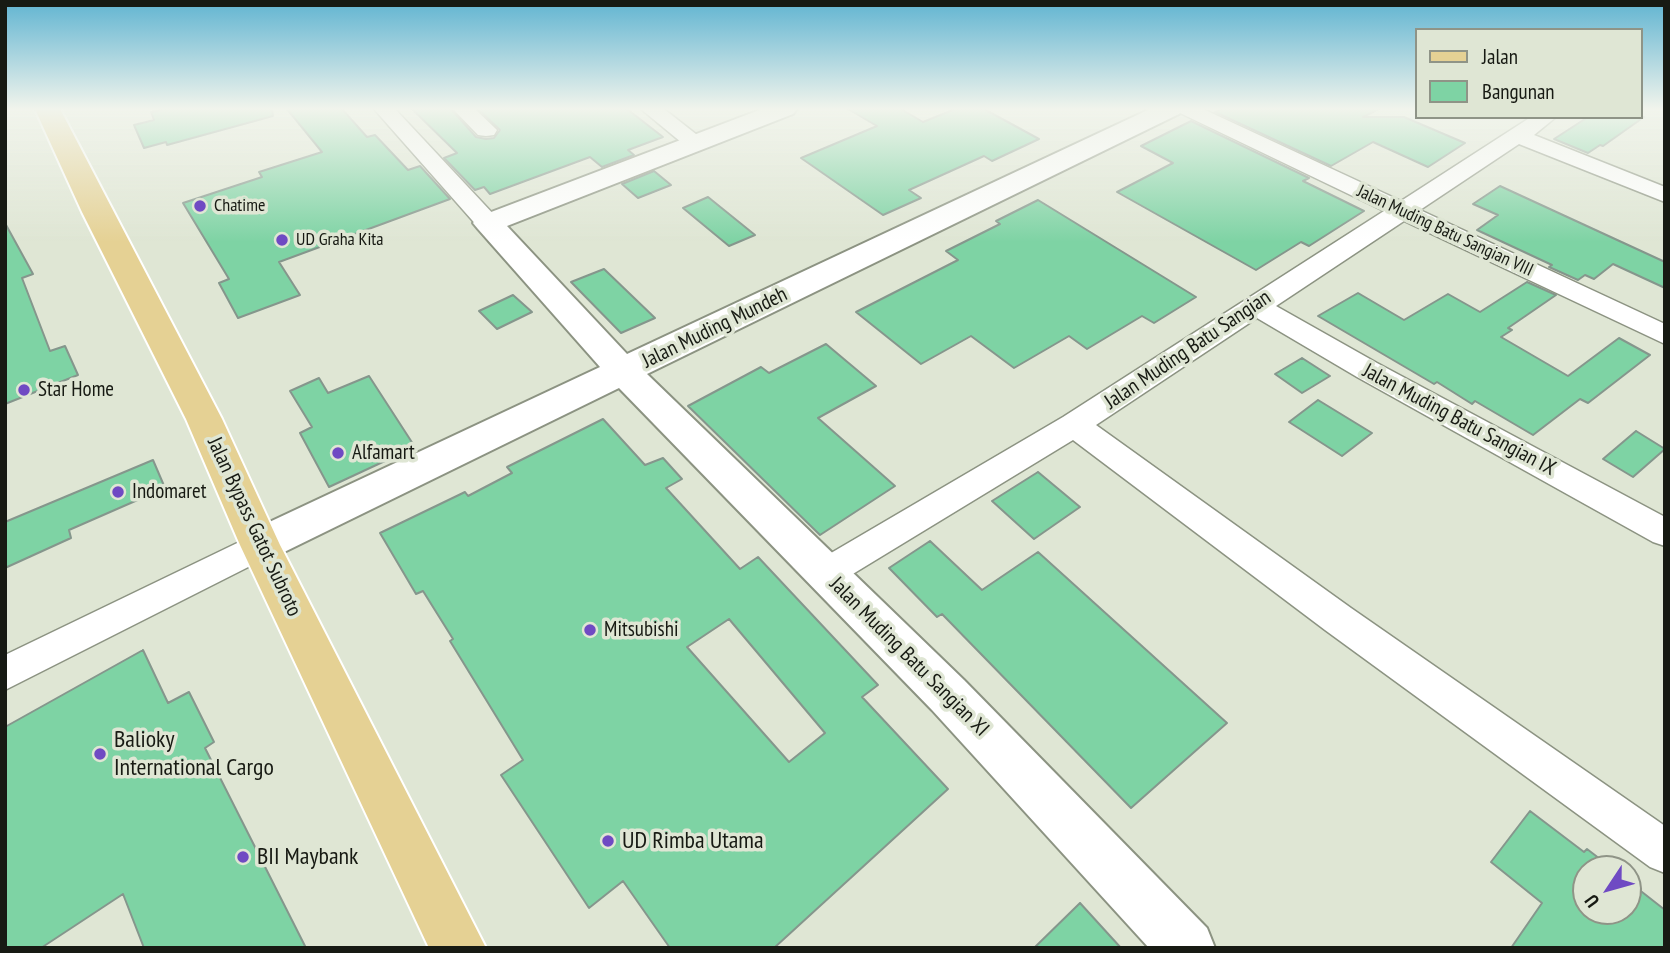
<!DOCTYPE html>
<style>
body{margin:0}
#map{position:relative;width:1670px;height:953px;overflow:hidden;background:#dfe6d4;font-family:"PT Sans Narrow",sans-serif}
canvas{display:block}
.frame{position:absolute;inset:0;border:7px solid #171a13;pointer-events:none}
.legend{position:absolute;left:1415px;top:28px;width:228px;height:91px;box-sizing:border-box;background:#dfe6d4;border:2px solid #8f9487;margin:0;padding:9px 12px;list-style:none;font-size:21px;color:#171a13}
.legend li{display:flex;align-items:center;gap:14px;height:35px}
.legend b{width:35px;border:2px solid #8f9487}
.north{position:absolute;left:1572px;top:855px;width:70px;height:70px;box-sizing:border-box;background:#dfe6d4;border:2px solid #8f9487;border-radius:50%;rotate:234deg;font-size:19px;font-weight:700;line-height:28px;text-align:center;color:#171a13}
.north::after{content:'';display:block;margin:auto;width:24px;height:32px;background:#6f4ac3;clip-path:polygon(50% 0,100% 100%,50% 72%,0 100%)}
</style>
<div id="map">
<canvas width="1670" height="953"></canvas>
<div class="frame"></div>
<ul class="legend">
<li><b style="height:9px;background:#e5d194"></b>Jalan</li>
<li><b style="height:19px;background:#7ed3a4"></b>Bangunan</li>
</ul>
<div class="north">U</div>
</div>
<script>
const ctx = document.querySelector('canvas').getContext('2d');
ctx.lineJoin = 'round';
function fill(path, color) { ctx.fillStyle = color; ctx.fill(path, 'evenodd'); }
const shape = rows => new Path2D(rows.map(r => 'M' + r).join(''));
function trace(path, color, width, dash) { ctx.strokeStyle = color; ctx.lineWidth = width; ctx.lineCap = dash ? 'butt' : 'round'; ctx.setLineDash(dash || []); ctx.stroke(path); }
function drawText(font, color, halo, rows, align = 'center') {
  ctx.font = font + ' "PT Sans Narrow",sans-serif'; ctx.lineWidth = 7; ctx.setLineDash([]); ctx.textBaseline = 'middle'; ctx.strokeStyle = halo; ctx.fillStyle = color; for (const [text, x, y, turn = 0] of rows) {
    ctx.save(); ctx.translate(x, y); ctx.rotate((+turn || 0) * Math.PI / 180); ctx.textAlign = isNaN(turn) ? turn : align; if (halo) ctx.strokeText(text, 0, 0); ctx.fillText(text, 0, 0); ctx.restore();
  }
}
const building = shape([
 [166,109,272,109,273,116,167,145,166,142,144,148,134,125,154,120,151,112,166,109],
 [287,109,342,109,367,137,375,135,408,170,420,166,450,199,279,262,300,295,238,318,219,283,229,279,183,203,262,177,259,172,322,152,287,109],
 [412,109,451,109,476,137,486,139,494,138,500,130,478,109,627,109,663,137,628,150,634,155,602,167,590,157,490,194,484,187,475,190,444,158,457,153,412,109],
 [848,109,901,109,923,122,955,109,984,109,1039,139,992,161,984,156,909,190,921,198,883,215,801,158,877,126,848,109],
 [1222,109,1379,109,1363,117,1404,117,1465,143,1428,167,1373,142,1331,166,1215,112,1222,109],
 [1588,117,1644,117,1603,146,1600,145,1588,153,1554,139,1588,117],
 [1191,121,1309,178,1303,181,1364,211,1309,246,1301,242,1256,270,1117,192,1173,163,1141,146,1191,121],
 [654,171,671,185,638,198,622,184,654,171],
 [1500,186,1665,262,1665,288,1613,264,1594,279,1585,275,1578,280,1549,267,1552,265,1477,230,1498,215,1473,204,1500,186],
 [708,197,755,235,729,246,683,208,708,197],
 [1038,200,1196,297,1154,323,1142,316,1087,349,1069,336,1014,368,971,336,921,364,856,312,958,260,946,251,1000,224,996,221,1038,200],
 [5,223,33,274,22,278,50,351,65,346,78,375,5,404,5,223],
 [604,269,655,318,621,333,571,282,604,269],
 [1527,282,1556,295,1508,328,1512,330,1501,337,1568,376,1619,338,1650,355,1588,403,1580,399,1533,435,1475,401,1472,404,1437,382,1434,384,1318,316,1358,293,1404,320,1448,294,1480,312,1527,282],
 [513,295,532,312,497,329,479,311,513,295],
 [826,344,876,386,818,418,895,486,820,535,688,406,761,367,769,373,826,344],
 [1302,358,1330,376,1302,393,1275,374,1302,358],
 [369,376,415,447,329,487,300,433,312,427,290,391,319,378,328,393,369,376],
 [1318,400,1372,433,1342,456,1289,422,1318,400],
 [603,419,645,465,663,458,682,479,666,488,740,569,758,557,878,685,862,697,948,789,774,948,670,948,623,881,589,908,501,775,523,760,450,641,453,639,423,591,416,594,380,533,465,492,468,496,512,473,507,467,603,419],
 [729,619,825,733,789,762,687,647,729,619],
 [1636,431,1665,449,1633,477,1603,459,1636,431],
 [153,460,165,488,69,530,71,538,5,568,5,522,153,460],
 [1038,472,1080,507,1034,539,992,501,1038,472],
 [930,541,982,590,1038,552,1227,723,1131,808,942,614,937,617,889,568,930,541],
 [143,650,168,703,189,692,214,742,205,748,306,948,144,948,123,894,41,948,5,948,5,727,143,650],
 [1530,811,1584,852,1587,849,1613,869,1586,869,1586,911,1628,911,1628,881,1665,910,1665,948,1511,948,1542,903,1491,862,1530,811],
 [1080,903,1121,948,1034,948,1080,903]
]);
fill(building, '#7ed3a4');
trace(building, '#85968c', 2);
const minor = shape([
 [374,109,395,109,497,218,500,223,497,228,488,230,479,228,374,109],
 [453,109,475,109,497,130,494,135,486,136,478,135,453,109],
 [641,109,664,109,706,142,703,147,687,147,641,109],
 [1177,109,1203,109,1401,201,1531,117,1556,117,1534,135,1665,187,1665,202,1519,144,1420,210,1665,324,1665,344,1404,221,1276,306,1377,363,1665,517,1665,546,1653,542,1357,377,1257,318,1096,425,1351,608,1665,826,1665,873,1650,867,1325,630,1073,440,838,583,826,587,814,583,809,573,814,563,1063,417,1384,211,1180,113,1177,109],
 [260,532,272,535,277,545,272,555,5,690,5,655,260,532]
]);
const tertiary = shape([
 [762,109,797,109,793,114,507,226,627,354,1150,109,1183,109,1179,114,647,374,964,680,1207,928,1215,948,1149,948,932,710,619,388,274,557,260,561,246,557,240,545,246,533,600,367,478,229,473,223,478,217,762,109]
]);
const primary = shape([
 [35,109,60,109,222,419,280,545,486,948,429,948,240,545,186,419,82,212,35,109]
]);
trace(minor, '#8c9382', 3);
trace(tertiary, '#8c9382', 4);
trace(primary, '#fff', 4);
fill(minor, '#fff');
fill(tertiary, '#fff');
fill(primary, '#e5d194');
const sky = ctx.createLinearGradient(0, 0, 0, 242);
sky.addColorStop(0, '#60b4d1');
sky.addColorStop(0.45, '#f1f4ec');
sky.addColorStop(1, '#f1f4ec00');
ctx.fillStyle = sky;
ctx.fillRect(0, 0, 1670, 242);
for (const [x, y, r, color] of [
 [200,206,7,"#6f4ac3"],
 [282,240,7,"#6f4ac3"],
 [24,390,7,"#6f4ac3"],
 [338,453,7,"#6f4ac3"],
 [118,492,7,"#6f4ac3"],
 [590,630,7,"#6f4ac3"],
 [100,754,7,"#6f4ac3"],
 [608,841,7,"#6f4ac3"],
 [243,857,7,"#6f4ac3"]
]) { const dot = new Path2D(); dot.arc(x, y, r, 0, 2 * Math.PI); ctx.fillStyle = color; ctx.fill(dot); trace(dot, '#dfe6d4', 2.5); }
drawText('18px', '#171a13', '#dfe6d4', [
 ["Chatime",214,206],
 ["UD Graha Kita",296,240]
], 'left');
drawText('18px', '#171a13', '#dfe6d4', [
 ["Jalan Muding Batu Sangian VIII",1445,231,25]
]);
drawText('21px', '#171a13', '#dfe6d4', [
 ["Jalan Muding Mundeh",715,328,-26],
 ["Jalan Muding Batu Sangian",1188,350,-34],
 ["Jalan Muding Batu Sangian IX",1459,420,28],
 ["Jalan Bypass Gatot Subroto",254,527,65],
 ["Jalan Muding Batu Sangian XI",909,657,45]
]);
drawText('21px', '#171a13', '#dfe6d4', [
 ["Star Home",38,390],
 ["Alfamart",352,453],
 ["Indomaret",132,492],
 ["Mitsubishi",604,630]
], 'left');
drawText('24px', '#171a13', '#dfe6d4', [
 ["Balioky",114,740],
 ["International Cargo",114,768],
 ["UD Rimba Utama",622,841],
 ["BII Maybank",257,857]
], 'left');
</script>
